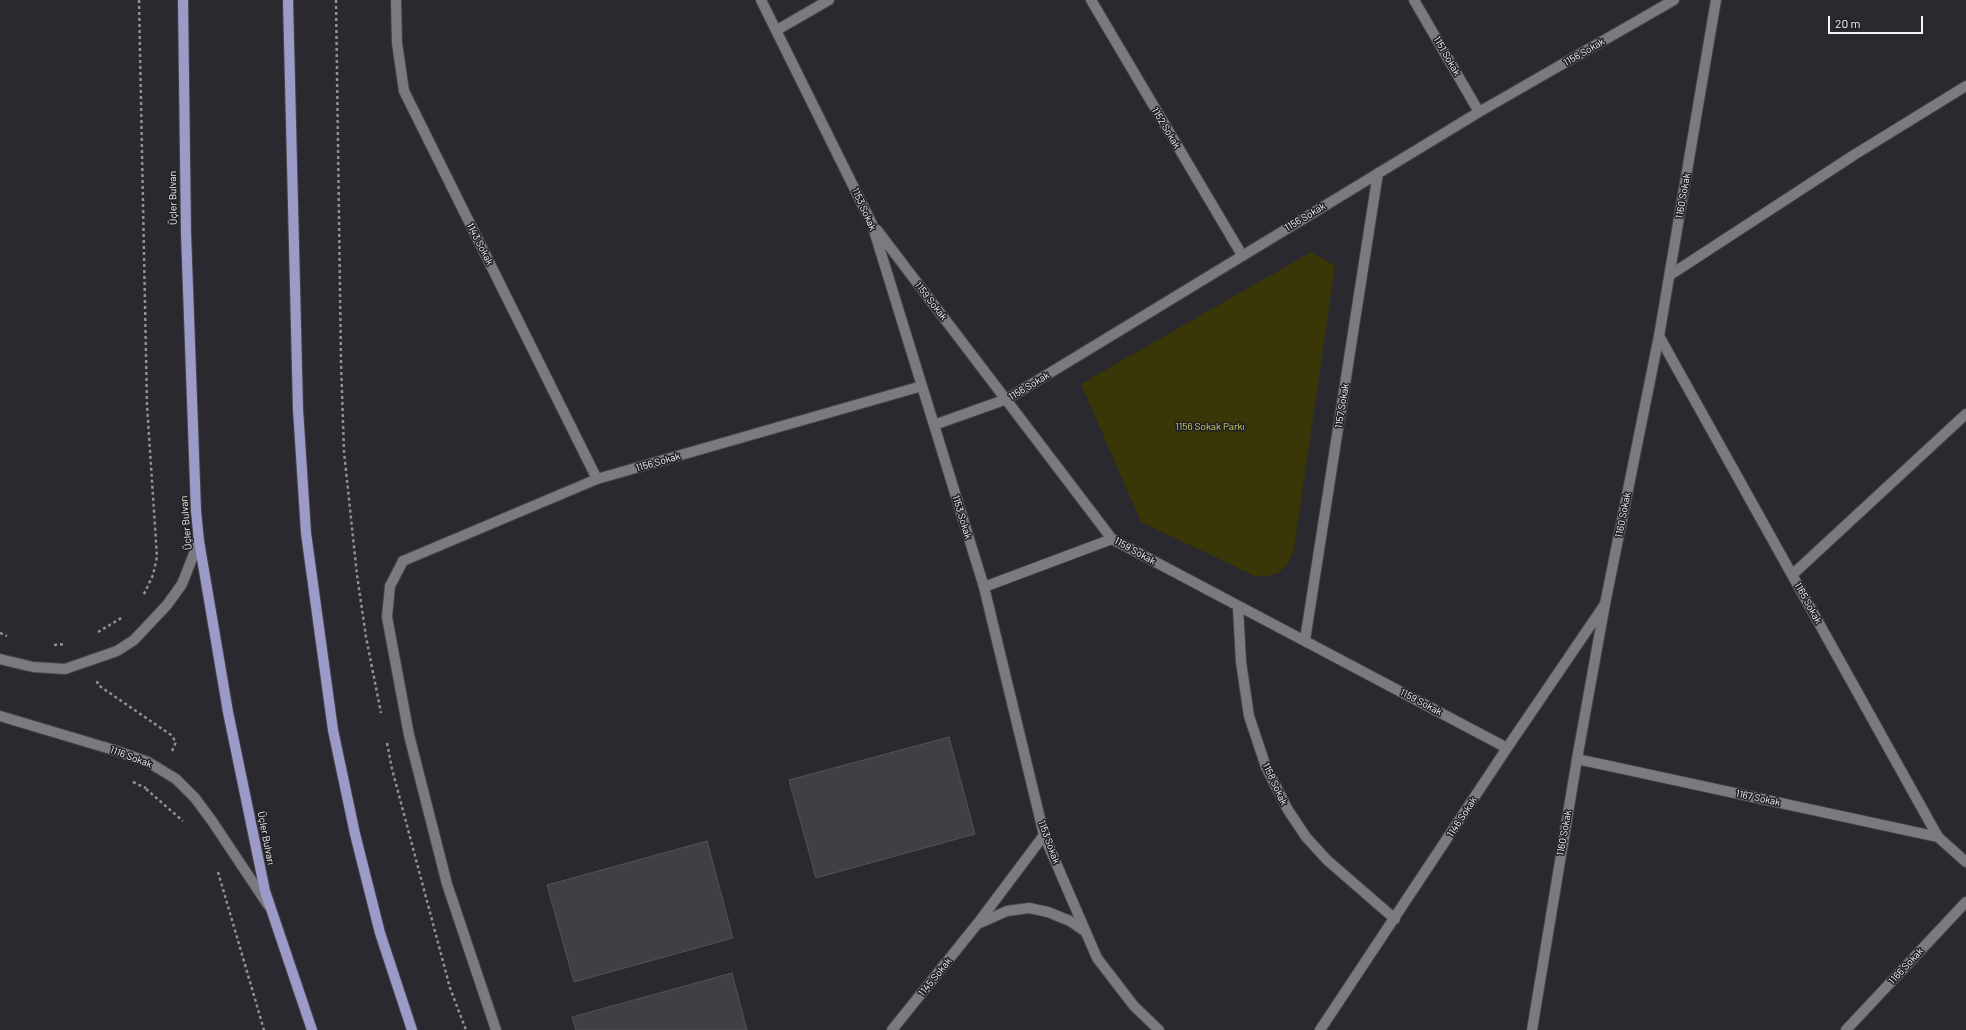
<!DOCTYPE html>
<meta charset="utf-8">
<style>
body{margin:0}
#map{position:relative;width:1966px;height:1030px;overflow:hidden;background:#29292f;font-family:Barlow,sans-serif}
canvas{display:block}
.scale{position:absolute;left:1828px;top:16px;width:95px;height:18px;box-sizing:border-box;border:2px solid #f4f4f7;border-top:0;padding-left:5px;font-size:12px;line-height:14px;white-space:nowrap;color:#f4f4f7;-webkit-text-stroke:3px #202025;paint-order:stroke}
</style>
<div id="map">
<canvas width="1966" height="1030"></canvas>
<div class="scale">20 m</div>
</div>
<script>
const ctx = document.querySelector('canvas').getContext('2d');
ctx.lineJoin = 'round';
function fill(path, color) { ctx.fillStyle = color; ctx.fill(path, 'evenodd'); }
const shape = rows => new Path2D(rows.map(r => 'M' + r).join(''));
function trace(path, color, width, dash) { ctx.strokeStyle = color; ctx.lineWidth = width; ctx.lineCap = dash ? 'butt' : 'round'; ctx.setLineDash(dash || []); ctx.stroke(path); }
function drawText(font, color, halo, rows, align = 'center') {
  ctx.font = font + ' Barlow,sans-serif'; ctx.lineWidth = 3; ctx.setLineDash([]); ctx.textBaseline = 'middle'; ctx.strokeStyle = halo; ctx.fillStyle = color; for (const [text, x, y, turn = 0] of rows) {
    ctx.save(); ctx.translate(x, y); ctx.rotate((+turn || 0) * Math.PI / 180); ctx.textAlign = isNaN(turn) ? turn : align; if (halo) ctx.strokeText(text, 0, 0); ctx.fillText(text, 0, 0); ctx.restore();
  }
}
fill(shape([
 [1311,252,1335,266,1294,550,1288,564,1278,573,1266,577,1255,576,1141,522,1081,384]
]), '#393608');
const building = shape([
 [949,737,975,834,816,878,789,780,949,737],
 [707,841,733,938,574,982,547,885,707,841],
 [732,973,747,1030,576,1030,572,1017,732,973]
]);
fill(building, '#3f3f44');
trace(building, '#525258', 1);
const lane = shape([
 [403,561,390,586,387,617,409,735,447,884,496,1030]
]);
const street = shape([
 [396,0,397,43,404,91,597,479],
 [761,0,872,224,984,587,1044,835,1097,958,1134,1006,1159,1030],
 [1091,0,1242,255],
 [1414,0,1479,112],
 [777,30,829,0],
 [877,230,1112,539,1507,748],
 [1670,275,1854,155,1966,86],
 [1659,336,1938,837,1966,862],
 [934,425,1007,399,1479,112,1674,0],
 [403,561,597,479,922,386],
 [1792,575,1966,414],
 [984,587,1112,539],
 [1238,607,1241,662,1249,716,1266,767,1288,810,1306,837,1327,860,1395,919],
 [1305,640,1378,173],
 [0,659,33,667,65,669,117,651,134,640,167,605,182,584,199,541],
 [0,716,114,750,148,762,176,779,195,798,212,821,268,905],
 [1577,759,1938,837],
 [980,923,1007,911,1029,908,1048,912,1070,921,1086,932],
 [892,1030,978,923,1044,835],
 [1320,1030,1507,748,1605,604],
 [1846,1030,1966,902]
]);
const secondary = shape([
 [1532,1030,1577,759,1605,604,1659,336,1716,0]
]);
const primary = shape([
 [183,0,186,233,196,511,199,541,228,712,265,891,312,1030],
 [288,0,298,409,306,533,333,730,355,834,380,933,412,1030]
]);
trace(lane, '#444448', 12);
trace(street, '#444448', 12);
trace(secondary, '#444448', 12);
trace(primary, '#444448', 12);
trace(shape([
 [139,0,147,405,157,557,153,575,143,596],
 [336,0,341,362,344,452,357,575,366,637,381,713],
 [98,632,123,617],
 [0,633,7,636],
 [54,645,65,644],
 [97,681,98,685,171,735,176,742,172,751],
 [387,743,392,769,450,988,466,1030],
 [133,782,146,788],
 [146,789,183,821],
 [218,872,264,1030]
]), '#919195', 2.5, [3, 3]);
trace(lane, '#7a7a80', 10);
trace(street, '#7a7a80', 10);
trace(secondary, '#7a7a80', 10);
trace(primary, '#9c9ac9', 10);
drawText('10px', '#f4f4f7', '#202025', [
 ["1156 Sokak",1584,52,-30],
 ["1151 Sokak",1447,56,60],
 ["1152 Sokak",1166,128,59],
 ["1160 Sokak",1683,196,-80],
 ["Üçler Bulvarı",173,198,-91],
 ["1153 Sokak",864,209,66],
 ["1156 Sokak",1305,217,-31],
 ["1143 Sokak",480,244,63],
 ["1159 Sokak",931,301,52],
 ["1156 Sokak",1029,386,-31],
 ["1157 Sokak",1342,406,-81],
 ["1156 Sokak",658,462,-16],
 ["1160 Sokak",1623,515,-79],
 ["1153 Sokak",962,517,73],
 ["Üçler Bulvarı",186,523,-95],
 ["1159 Sokak",1135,551,29],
 ["1165 Sokak",1808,603,61],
 ["1159 Sokak",1421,702,28],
 ["1116 Sokak",131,757,21],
 ["1158 Sokak",1275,784,65],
 ["1167 Sokak",1758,798,12],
 ["1146 Sokak",1462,817,-57],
 ["1160 Sokak",1564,833,-80],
 ["Üçler Bulvarı",266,838,79],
 ["1153 Sokak",1049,842,70],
 ["1166 Sokak",1906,966,-47],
 ["1145 Sokak",935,977,-51]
]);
drawText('10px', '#d4cc5f', '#202025', [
 ["1156 Sokak Parkı",1210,427]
]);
</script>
